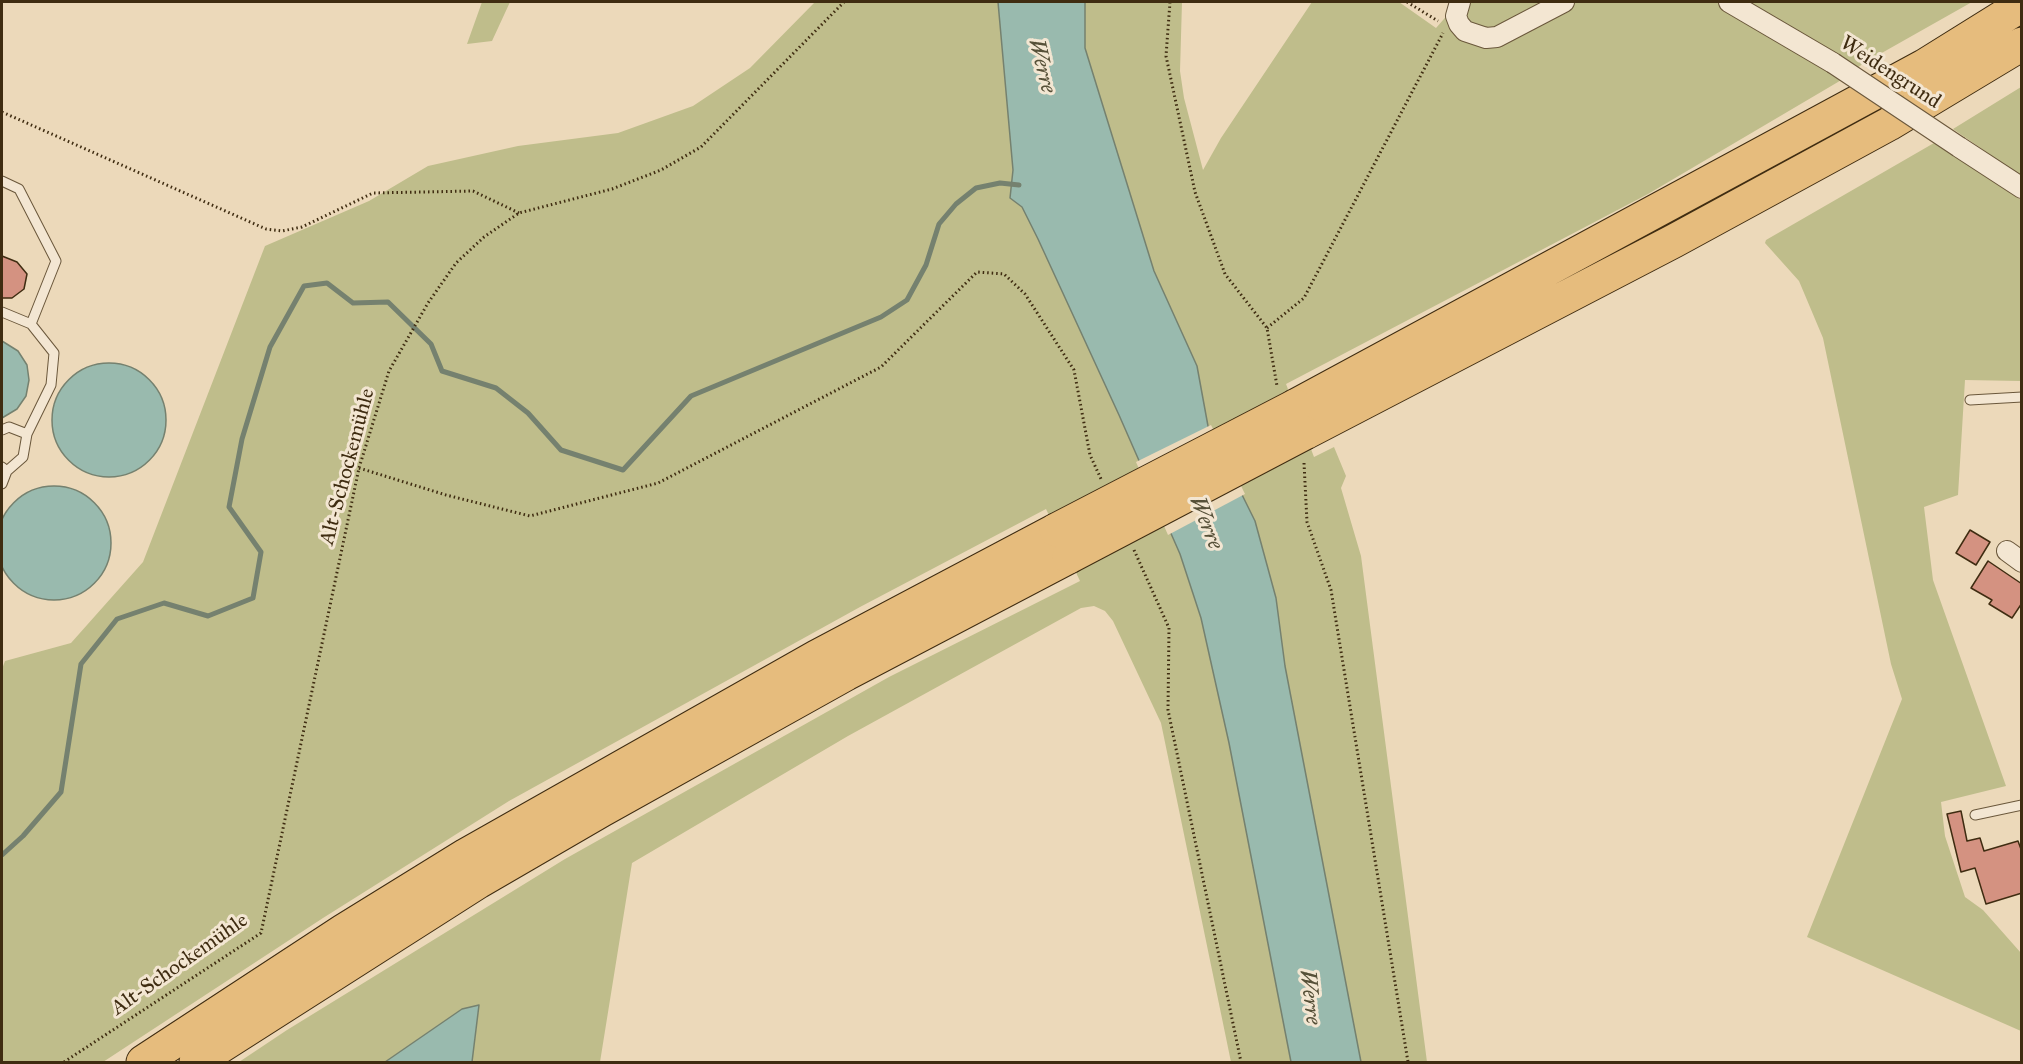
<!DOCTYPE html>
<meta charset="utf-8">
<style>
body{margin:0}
#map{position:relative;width:2023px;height:1064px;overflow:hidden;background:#ecd9ba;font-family:"IM FELL Great Primer",serif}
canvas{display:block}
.frame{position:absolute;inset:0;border:3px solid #3f2c11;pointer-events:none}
</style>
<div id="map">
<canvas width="2023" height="1064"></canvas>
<div class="frame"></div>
</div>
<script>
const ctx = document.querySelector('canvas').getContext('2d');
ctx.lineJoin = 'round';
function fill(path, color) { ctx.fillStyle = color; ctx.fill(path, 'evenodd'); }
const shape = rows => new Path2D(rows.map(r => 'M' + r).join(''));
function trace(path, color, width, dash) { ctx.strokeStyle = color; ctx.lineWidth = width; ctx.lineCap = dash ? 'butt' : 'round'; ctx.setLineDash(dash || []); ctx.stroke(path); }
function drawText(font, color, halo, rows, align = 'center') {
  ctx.font = font + ' "IM FELL Great Primer",serif'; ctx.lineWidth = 6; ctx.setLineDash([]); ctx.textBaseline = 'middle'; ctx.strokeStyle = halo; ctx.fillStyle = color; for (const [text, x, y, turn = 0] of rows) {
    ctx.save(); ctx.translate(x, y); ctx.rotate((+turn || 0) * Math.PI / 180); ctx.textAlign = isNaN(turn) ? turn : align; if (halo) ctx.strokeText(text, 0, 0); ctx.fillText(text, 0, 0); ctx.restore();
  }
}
fill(shape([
 [482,2,510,2,492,41,467,44],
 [815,2,998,2,1013,170,1010,198,1022,207,1038,239,1119,415,1180,554,1201,618,1229,743,1291,1062,1231,1062,1161,723,1113,621,1105,611,1094,606,1081,608,848,736,632,863,600,1062,472,1062,479,1006,462,1009,385,1062,239,1062,287,1030,565,859,889,677,1080,581,1046,509,860,607,509,801,323,918,103,1062,2,1062,2,669,5,661,71,643,143,562,265,246,369,201,428,166,518,146,618,133,693,106,750,68],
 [1085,2,1182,2,1180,71,1184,98,1203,170,1221,138,1312,2,1399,2,1436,28,1451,11,1467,2,1972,2,1864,63,1838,82,1648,194,1286,384,1314,457,1334,447,1346,476,1341,488,1361,556,1427,1062,1361,1062,1285,666,1276,598,1208,426,1197,366,1154,271,1085,48],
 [2021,87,2021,176,1953,129],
 [1934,143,2021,200,2021,381,1965,380,1958,495,1924,507,1933,580,2006,786,1941,802,1945,836,1965,897,1983,910,2021,953,2021,1031,1807,937,1902,699,1891,664,1823,338,1799,281,1765,243,1766,240]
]), '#bfbd8b');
const water = shape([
 [998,2,1085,2,1085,48,1154,271,1197,366,1208,426,1255,521,1276,598,1285,666,1361,1062,1291,1062,1229,743,1201,618,1180,554,1119,415,1038,239,1022,207,1010,198,1013,170,998,2],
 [2,341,18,351,27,365,29,380,26,396,17,409,2,418,2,341],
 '52 420a57 57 0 1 1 114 0a57 57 0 1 1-114 0Z',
 '-3 543a57 57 0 1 1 114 0a57 57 0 1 1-114 0Z',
 [479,1005,472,1062,385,1062,462,1009,479,1005]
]);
fill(water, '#99baae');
trace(water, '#75816f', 1.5);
fill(shape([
 [1211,425,1245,494,1168,535,1136,462]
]), '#ecd9ba');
trace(shape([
 [2,855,23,836,61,792,81,664,117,619,164,603,208,616,253,598,261,552,229,507,242,439,270,347,304,286,327,283,353,303,388,302,431,344,442,371,496,388,528,413,561,450,623,470,691,396,881,317,907,300,926,265,939,224,956,204,976,188,1000,183,1019,185]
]), '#75816f', 5);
const building = shape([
 [2,256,17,262,27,274,24,289,12,298,2,298,2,256],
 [1970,530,1990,542,1976,565,1956,553,1970,530],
 [1988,561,2022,584,2022,603,2012,618,1989,604,1992,600,1971,588,1988,561],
 [1961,811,1967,841,1980,838,1984,851,2018,841,2022,852,2022,893,1986,904,1975,868,1961,872,1947,814,1961,811]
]);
fill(building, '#d49281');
trace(building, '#3f2c11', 1.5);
const service = shape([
 [2,181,19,189,56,261,31,324,54,353,51,385,27,434,9,427,2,430],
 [2,312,31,324],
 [1970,400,2022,397],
 [2,467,7,471,2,484],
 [7,471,23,457,27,434],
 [1975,815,2022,805]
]);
const minor = shape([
 [1460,2,1456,16,1459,24,1465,31,1486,38,1497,37,1564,2],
 [1729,2,1833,63],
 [1959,147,2022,188],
 [2007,551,2022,562]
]);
const motorway = shape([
 [1295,406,1924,66,2022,5],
 [1305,433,1674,241,1889,124,2022,44],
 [143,1062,343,931,466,855,816,657,1056,530],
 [196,1062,478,882,602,810,846,674,1069,557]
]);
trace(service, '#6a573b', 11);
trace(minor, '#6a573b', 22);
trace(motorway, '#3f2c11', 35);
trace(shape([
 [1170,2,1166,56,1195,192,1225,274,1267,328,1277,386],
 [1407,2,1438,21],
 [2,112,266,229,282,231,302,227,373,193,473,191,519,213],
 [1267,328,1304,298,1443,33],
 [1304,463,1307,522,1331,590,1408,1062],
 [359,468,446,495,530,516,658,483,881,367,977,272,1004,274,1025,294,1074,370,1090,455,1101,479],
 [1134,550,1169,628,1168,710,1241,1062],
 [64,1062,261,933,359,468,389,371,428,303,456,263,484,237,519,213,612,189,661,170,701,147,844,2]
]), '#3f2c11', 3, [1.5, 3]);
trace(service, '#f3e6d2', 9);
trace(minor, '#f3e6d2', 20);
trace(motorway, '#e6bc7d', 33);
const minorBridge = shape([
 [1833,63,1959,147]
]);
const motorwayBridge = shape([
 [1056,530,1295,406],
 [1069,557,1305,433]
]);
trace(minorBridge, '#6a573b', 22, []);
trace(motorwayBridge, '#3f2c11', 35, []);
trace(minorBridge, '#f3e6d2', 20);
trace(motorwayBridge, '#e6bc7d', 33);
drawText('21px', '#3f2c11', '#f3e6d2', [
 ["Weidengrund",1890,73,33],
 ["Alt-Schockemühle",348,467,-75],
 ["Alt-Schockemühle",180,965,-35]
]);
drawText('italic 22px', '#565038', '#f3e6d2', [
 ["Werre",1041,66,76],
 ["Werre",1205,523,68],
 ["Werre",1309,997,83]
]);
</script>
